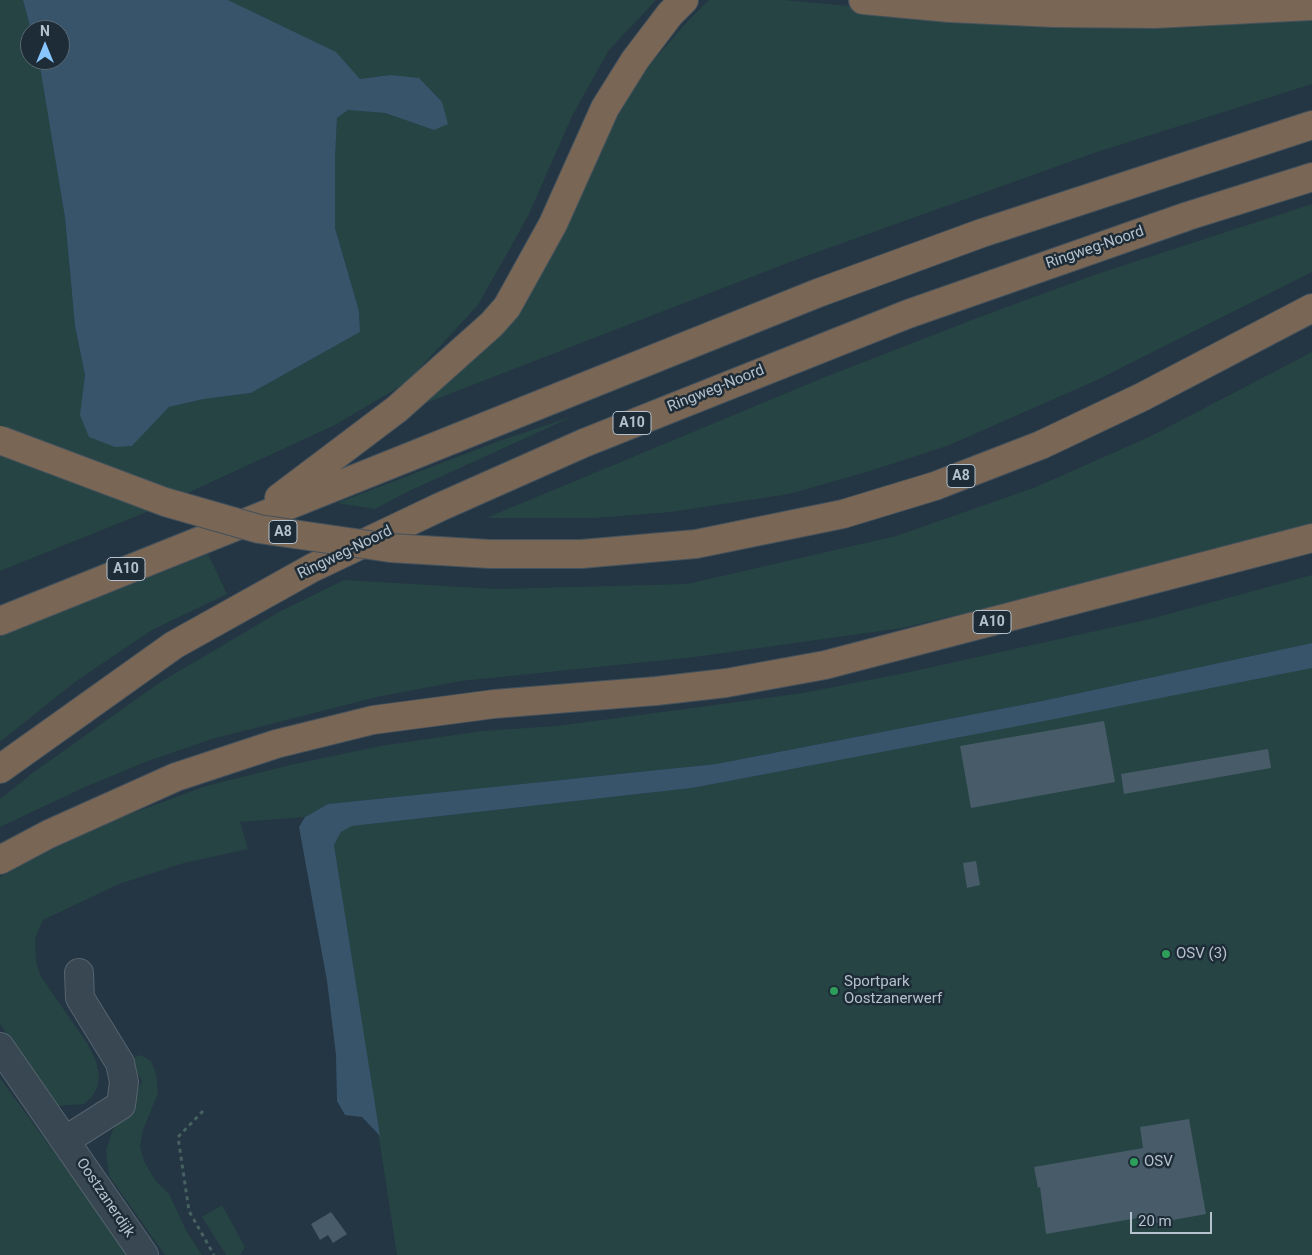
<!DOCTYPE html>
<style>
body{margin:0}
#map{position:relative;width:1312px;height:1255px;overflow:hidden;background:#243543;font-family:Roboto,sans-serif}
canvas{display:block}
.north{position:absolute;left:20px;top:20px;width:50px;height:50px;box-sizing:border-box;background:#1d2c37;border:1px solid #5a6873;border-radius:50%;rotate:0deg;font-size:14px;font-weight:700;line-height:20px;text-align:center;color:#b5c1cc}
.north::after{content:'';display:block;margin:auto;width:18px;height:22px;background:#88c6ff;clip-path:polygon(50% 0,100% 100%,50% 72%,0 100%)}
.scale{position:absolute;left:1130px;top:1212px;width:82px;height:22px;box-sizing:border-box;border:2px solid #b5c1cc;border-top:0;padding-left:6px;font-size:15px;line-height:18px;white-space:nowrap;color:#b5c1cc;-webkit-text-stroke:4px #1d2c37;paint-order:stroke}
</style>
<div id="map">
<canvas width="1312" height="1255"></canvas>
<div class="north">N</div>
<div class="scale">20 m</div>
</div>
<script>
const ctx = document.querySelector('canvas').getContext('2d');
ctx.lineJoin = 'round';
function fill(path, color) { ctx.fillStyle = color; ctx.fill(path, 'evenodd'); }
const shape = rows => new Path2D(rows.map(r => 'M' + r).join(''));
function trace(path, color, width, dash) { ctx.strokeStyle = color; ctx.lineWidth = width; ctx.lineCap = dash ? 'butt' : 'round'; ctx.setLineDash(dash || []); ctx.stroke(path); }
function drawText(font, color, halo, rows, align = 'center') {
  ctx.font = font + ' Roboto,sans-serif'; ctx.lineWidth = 5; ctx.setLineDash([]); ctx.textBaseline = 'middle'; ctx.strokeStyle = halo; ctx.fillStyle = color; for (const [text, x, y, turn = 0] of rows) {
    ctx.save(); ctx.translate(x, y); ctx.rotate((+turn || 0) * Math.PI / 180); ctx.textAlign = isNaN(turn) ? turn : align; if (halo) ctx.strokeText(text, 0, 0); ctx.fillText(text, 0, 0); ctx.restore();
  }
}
fill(shape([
 [0,0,23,0,31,30,30,60,39,60,41,68,65,218,75,326,85,375,81,415,132,446,169,407,204,399,251,393,360,332,359,311,335,228,335,159,337,118,348,110,385,113,434,130,390,75,360,79,335,52,228,0,656,0,609,50,573,114,528,216,478,305,406,383,335,425,142,514,0,571],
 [709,0,784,0,894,10,1312,16,1312,84,1094,153,1022,179,798,259,426,403,465,367,496,332,621,107,647,68,684,25],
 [1312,204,1312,272,1095,381,947,446,870,471,789,494,671,512,594,518,486,518,820,379,977,318,1094,275],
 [1312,352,1312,526,1021,600,902,628,695,657,461,681,377,697,212,739,148,761,83,788,0,827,0,799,34,772,159,683,279,612,344,580,497,589,687,584,896,536,1036,487,1151,436],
 [574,416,407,492,375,509,337,503,499,441],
 [208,554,227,594,152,630,75,682,0,742,0,636],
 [1312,575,1312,643,1042,701,716,764,328,804,305,817,240,822,248,849,184,863,119,884,43,920,35,939,36,961,40,975,87,1043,96,1061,99,1075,98,1085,92,1097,84,1104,56,1106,0,1024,0,877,52,849,122,817,206,786,290,765,380,746,482,731,556,726,685,709,803,693,905,673,1150,619],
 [1312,667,1312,1255,397,1255,334,845,341,832,352,826,692,788],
 [141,1055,151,1061,156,1073,158,1093,143,1130,140,1147,145,1163,155,1180,169,1194,187,1232,202,1255,165,1255,109,1176,106,1151,112,1132,135,1096,142,1081,129,1059],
 [0,1078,92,1204,127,1255,0,1255],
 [222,1205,245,1247,240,1255,226,1255,202,1217]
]), '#264443');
fill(shape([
 [23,0,228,0,336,52,360,79,390,75,419,78,442,102,448,124,434,130,385,113,360,111,348,110,337,118,335,159,335,228,359,311,360,332,251,393,204,399,169,407,132,446,115,447,89,437,80,415,85,375,75,326,65,218,39,60,60,60,60,30,31,30],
 [1312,643,1312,668,1034,723,692,788,352,826,341,832,334,845,380,1136,362,1117,345,1115,337,1101,336,1055,327,981,299,827,305,817,328,804,716,764,1042,701]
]), '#37546b');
fill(shape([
 [1104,721,1115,782,971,808,960,746],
 [1268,749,1271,768,1124,794,1121,774],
 [976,861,980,885,967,888,963,863],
 [1189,1119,1206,1214,1156,1223,1155,1215,1046,1234,1040,1187,1038,1188,1034,1167,1143,1148,1140,1127],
 [331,1212,347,1234,333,1243,328,1235,320,1240,311,1224]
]), '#485b69');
const minor = shape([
 [0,1047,144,1255],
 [66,1140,121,1105,124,1082,120,1063,80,998,79,973]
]);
const highway = shape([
 [863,0,949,8,1053,13,1155,14,1312,6],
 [279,498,397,409,492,324,507,307,553,224,605,108,635,60,670,14,684,0],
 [581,554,696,544,843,514,935,486,1041,445,1142,397,1312,308],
 [0,621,818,293,982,233,1312,125],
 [0,769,174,645,312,568,440,507,584,443,908,314,1188,216,1312,177],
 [0,860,49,834,176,777,276,744,373,720,494,704,656,691,726,683,825,665,1312,538]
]);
trace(minor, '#56646f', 30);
trace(highway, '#43515c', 30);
trace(shape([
 [203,1111,178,1137,189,1211,214,1255]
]), '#466161', 3, [4, 4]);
trace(minor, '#384752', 28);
trace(highway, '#796655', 28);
const highwayBridge = shape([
 [0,440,165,502,259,529,390,548,490,554,581,554]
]);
trace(highwayBridge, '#43515c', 30, []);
trace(highwayBridge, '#796655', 28);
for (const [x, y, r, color] of [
 [1166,954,5,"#2e9e5b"],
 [834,991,5,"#2e9e5b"],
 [1134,1162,5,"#2e9e5b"]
]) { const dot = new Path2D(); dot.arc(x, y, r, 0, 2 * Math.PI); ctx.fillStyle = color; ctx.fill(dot); trace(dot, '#1d2c37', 2); }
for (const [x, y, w] of [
 [632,423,38],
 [961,476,28],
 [283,532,28],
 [126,569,38],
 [992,622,38]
]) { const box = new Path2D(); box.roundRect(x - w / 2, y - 11.5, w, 23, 4); ctx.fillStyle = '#1d2c37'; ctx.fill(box); trace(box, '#b5c1cc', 1); }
drawText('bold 14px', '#b5c1cc', null, [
 ["A10",632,423],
 ["A8",961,476],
 ["A8",283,532],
 ["A10",126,569],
 ["A10",992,622]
]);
drawText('15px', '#b5c1cc', '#1d2c37', [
 ["Ringweg-Noord",1095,248,-19],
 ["Ringweg-Noord",716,389,-22],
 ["Ringweg-Noord",345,553,-26],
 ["Oostzanerdijk",105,1198,56]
]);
drawText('15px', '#b5c1cc', '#1d2c37', [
 ["OSV (3)",1176,954],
 ["Sportpark",844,982],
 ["Oostzanerwerf",844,999],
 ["OSV",1144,1162]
], 'left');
</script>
